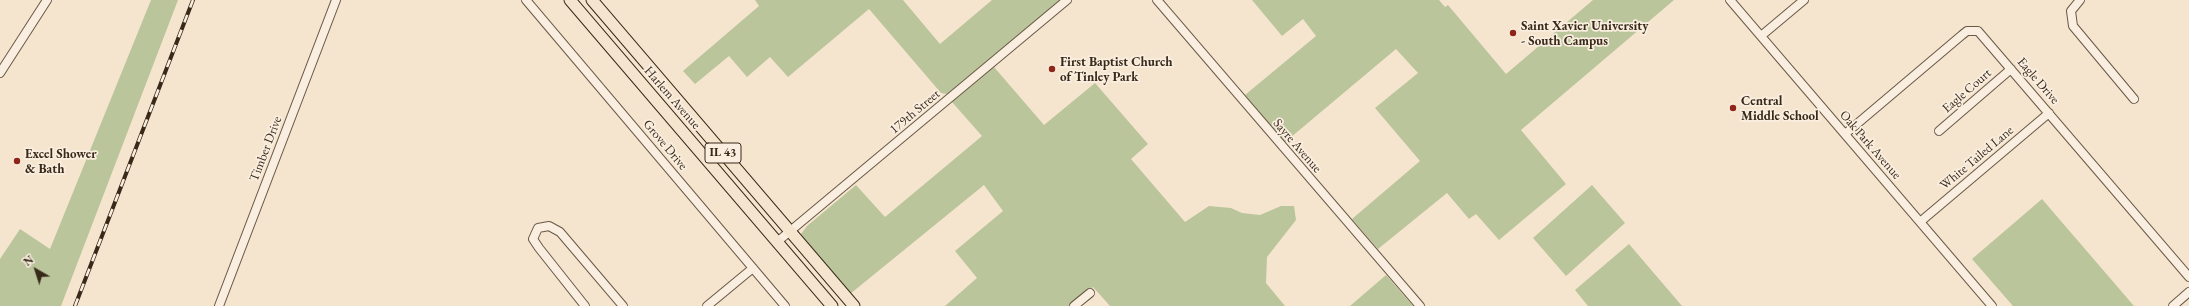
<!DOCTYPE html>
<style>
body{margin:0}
#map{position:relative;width:2189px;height:306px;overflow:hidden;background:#f6e5ce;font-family:"EB Garamond",serif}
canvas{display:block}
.north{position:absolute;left:16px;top:250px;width:40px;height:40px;-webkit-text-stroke:3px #f9eedf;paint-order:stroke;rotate:321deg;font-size:11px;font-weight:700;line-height:16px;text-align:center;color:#382919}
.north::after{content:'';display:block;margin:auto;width:14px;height:18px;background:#382919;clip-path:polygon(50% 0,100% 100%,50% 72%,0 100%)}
</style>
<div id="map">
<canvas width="2189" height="306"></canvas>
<div class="north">N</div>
</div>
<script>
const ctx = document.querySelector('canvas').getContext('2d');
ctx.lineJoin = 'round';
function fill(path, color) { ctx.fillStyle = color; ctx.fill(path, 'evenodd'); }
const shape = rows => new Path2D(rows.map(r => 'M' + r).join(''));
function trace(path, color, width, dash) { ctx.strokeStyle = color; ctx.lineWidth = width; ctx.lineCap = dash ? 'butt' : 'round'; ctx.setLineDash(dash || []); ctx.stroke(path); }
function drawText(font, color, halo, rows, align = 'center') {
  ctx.font = font + ' "EB Garamond",serif'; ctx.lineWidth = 3.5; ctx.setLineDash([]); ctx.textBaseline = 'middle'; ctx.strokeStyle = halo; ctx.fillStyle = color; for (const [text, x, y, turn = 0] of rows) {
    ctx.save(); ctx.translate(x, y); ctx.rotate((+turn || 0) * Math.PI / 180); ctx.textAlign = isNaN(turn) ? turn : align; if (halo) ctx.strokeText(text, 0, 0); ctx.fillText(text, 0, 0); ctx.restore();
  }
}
fill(shape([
 [151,0,178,0,61,306,0,306,0,259,20,229,50,249],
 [755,0,903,0,940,44,992,0,1060,0,947,94,941,93,869,9,788,77,770,57,747,77,729,56,695,84,683,71,759,6],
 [1252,0,1439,0,1445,7,1448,5,1506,74,1593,0,1674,0,1521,130,1566,184,1499,240,1476,214,1469,219,1447,193,1378,249,1352,219,1420,161,1375,108,1418,73,1396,49,1284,143,1245,95,1316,36,1303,19,1282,36],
 [994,67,1044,125,1095,83,1148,144,1131,159,1185,222,1209,206,1231,208,1242,213,1260,215,1281,206,1294,206,1296,220,1267,257,1266,283,1285,306,1110,306,1093,287,1070,306,945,306,977,278,955,251,1003,211,984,185,850,294,802,240,801,234,807,226,856,185,885,217,982,136,952,102],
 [1592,185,1625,223,1566,276,1533,238],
 [2042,199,2134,306,2013,306,1972,259],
 [1629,244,1682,306,1588,306,1575,290],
 [1386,275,1413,306,1350,306]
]), '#bac59b');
const minor = shape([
 [526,0,785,306],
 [1157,0,1420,306],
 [1730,0,1992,306],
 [2080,0,2071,11,2073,26,2134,99],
 [1761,36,1804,0],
 [0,73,47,0],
 [1939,131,2011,69],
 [1845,134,1962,35,1967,31,1978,31,2189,277],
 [1920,222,2049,113],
 [777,242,1067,0],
 [219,306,336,0],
 [585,306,539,248,533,239,538,228,549,226,560,232,623,306],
 [707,306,753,268],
 [1074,306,1090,293],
 [2173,306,2189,292]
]);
const major = shape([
 [570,0,832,306],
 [592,0,854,306]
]);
trace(minor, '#685846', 10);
trace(major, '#382919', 13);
trace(minor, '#f9eedf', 8);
trace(major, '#f6e5ce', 11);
const rail = shape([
 [75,306,193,0]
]);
trace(rail, '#382919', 4);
trace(rail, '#f9eedf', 2.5, [8]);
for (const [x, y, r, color] of [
 [1513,33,4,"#8f2418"],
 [1052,69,4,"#8f2418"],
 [1733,108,4,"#8f2418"],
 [17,161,4,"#8f2418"]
]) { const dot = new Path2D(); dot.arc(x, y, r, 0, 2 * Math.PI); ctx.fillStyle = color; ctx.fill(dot); trace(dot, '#f9eedf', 1.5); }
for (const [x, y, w] of [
 [723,153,36]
]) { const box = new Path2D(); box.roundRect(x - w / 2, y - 10, w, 20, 3); ctx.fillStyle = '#f9eedf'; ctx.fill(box); trace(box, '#382919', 1); }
drawText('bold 12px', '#382919', null, [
 ["IL 43",723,153]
]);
drawText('bold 13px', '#382919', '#f9eedf', [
 ["Saint Xavier University",1521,26],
 ["- South Campus",1521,41],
 ["First Baptist Church",1060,62],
 ["of Tinley Park",1060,77],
 ["Central",1741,101],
 ["Middle School",1741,116],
 ["Excel Shower",25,154],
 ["& Bath",25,169]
], 'left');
drawText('13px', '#382919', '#f9eedf', [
 ["Eagle Drive",2038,81,49],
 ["Eagle Court",1967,91,-41],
 ["Harlem Avenue",672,98,49],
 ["179th Street",915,112,-40],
 ["Grove Drive",665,145,50],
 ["Oak Park Avenue",1870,145,49],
 ["Sayre Avenue",1297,146,49],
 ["Timber Drive",266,149,-69],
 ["White Tailed Lane",1977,158,-40]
]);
</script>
